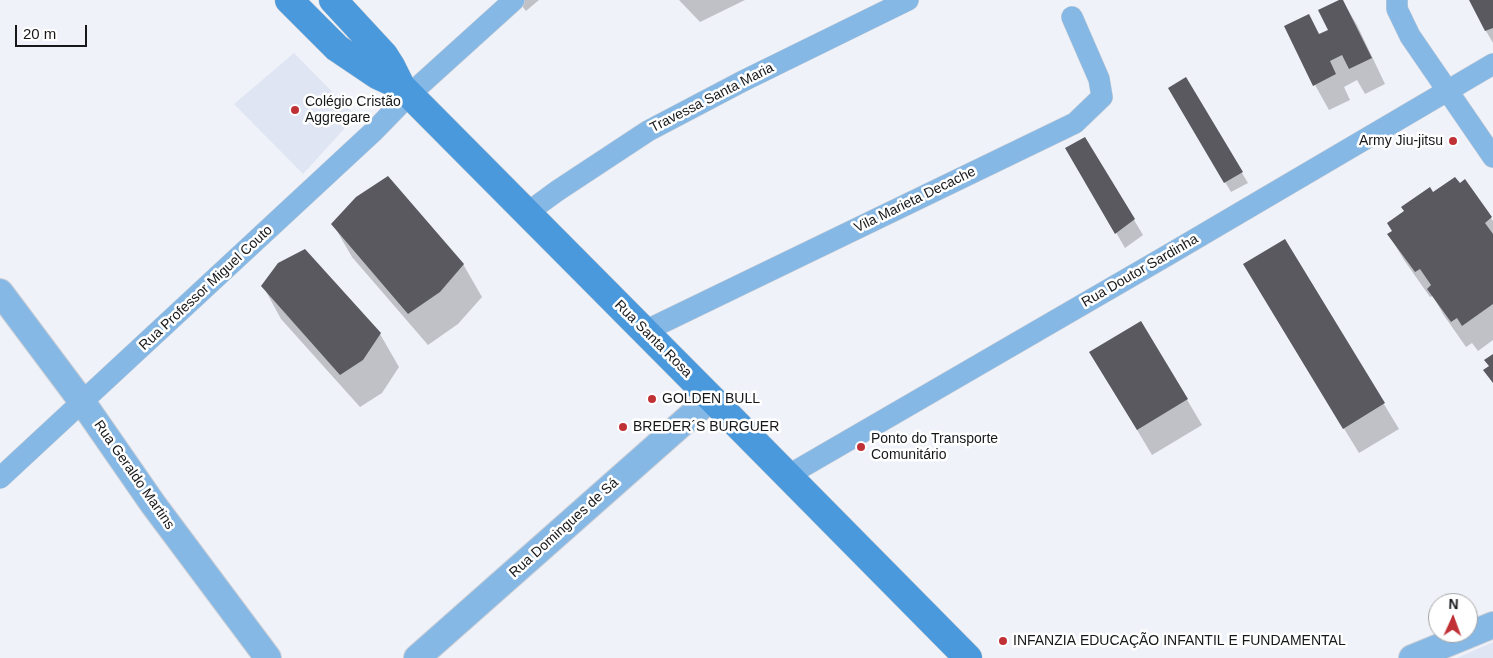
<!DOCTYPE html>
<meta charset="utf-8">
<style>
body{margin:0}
#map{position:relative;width:1493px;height:658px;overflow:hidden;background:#eff2f9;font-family:Arial,sans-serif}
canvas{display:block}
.north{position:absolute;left:1428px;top:593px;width:50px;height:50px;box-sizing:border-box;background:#fff;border:1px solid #a2a3a3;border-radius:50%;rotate:2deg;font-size:14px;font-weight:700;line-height:20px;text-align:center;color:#17181a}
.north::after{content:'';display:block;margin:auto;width:18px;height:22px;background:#c03136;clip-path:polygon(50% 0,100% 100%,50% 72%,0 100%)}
.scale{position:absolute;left:15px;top:25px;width:72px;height:22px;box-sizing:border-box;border:2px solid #17181a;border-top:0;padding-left:6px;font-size:15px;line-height:18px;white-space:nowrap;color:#17181a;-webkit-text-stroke:4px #fff;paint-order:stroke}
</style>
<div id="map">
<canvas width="1493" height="658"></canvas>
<div class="north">N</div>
<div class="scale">20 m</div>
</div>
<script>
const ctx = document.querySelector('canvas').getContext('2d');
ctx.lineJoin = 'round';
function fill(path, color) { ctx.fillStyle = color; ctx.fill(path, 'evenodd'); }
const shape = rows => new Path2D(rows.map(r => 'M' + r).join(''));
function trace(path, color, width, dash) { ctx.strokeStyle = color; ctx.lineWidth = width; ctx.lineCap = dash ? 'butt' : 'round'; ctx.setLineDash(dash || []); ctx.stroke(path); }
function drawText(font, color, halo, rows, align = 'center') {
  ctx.font = font + ' Arial,sans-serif'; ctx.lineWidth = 5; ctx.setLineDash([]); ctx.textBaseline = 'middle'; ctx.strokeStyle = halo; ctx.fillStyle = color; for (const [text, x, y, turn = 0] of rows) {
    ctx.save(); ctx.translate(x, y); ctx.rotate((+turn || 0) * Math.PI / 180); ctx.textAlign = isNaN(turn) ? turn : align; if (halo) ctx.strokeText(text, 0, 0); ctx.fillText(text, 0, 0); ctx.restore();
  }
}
fill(shape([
 [294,53,356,116,303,174,234,104],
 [1493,642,1493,658,1457,658]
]), '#e0e5f4');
fill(shape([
 [517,0,539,0,526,11],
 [679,0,745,0,700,22],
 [1342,0,1357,25,1385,84,1365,94,1357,80,1344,87,1350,100,1329,110,1315,85,1320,35,1330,31],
 [1471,0,1493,0,1493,43,1486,31],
 [1185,78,1248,183,1231,192,1169,89],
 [1067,148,1134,220,1143,235,1125,248],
 [1465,181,1493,221,1493,340,1478,351,1472,343,1466,347,1443,314,1433,296,1430,297,1404,260,1389,235,1433,194,1460,185],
 [333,224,463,264,482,297,458,324,428,345,352,257],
 [1285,241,1399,429,1359,453,1259,290],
 [305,250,380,334,399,367,382,393,360,407,281,319,263,286],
 [1141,322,1202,425,1152,455,1106,378]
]), '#0003');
fill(shape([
 [1339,0,1343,0,1372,58,1349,69,1342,55,1330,61,1336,74,1313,86,1284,26,1309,14,1319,34,1328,30,1318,10],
 [1469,0,1493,0,1493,28,1485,31],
 [1186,77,1243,172,1224,183,1168,88],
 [1085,137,1135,219,1115,234,1065,148],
 [388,176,464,264,440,292,408,314,331,224,356,197],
 [1455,177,1460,183,1465,179,1492,217,1485,223,1493,234,1493,304,1462,326,1457,318,1451,322,1427,289,1431,285,1420,269,1415,272,1387,234,1392,231,1387,223,1404,211,1401,207,1430,187,1433,192],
 [1285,239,1385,403,1343,429,1243,264],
 [305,249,381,333,363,360,340,375,261,286,278,263],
 [1141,321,1188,399,1137,430,1089,352],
 [1493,354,1493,383,1483,370,1489,366,1484,360]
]), '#5a595f');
const minor = shape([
 [1397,0,1397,9,1410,36,1493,157],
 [527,213,557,191,648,131,743,81,908,0],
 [645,331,1075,123,1102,97,1099,79,1072,17],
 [787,476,1168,255,1493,64],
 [0,478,374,131,409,95,514,0]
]);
const tertiary = shape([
 [0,292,83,403,153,504,268,658],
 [417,658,711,398],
 [1412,658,1493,625]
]);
const secondary = shape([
 [289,0,337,48,377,75,401,86,711,398,968,658],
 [333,0,384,55,391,66,401,86]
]);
trace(minor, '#cccfd5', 22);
trace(tertiary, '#cccfd5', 28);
trace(secondary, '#cccfd5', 29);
trace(minor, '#86b8e5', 21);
trace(tertiary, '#86b8e5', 26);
trace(secondary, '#4999dc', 28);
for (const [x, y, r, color] of [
 [295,110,5,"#c03136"],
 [1453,141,5,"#c03136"],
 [652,399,5,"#c03136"],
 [623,427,5,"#c03136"],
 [861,447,5,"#c03136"],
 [1003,641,5,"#c03136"]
]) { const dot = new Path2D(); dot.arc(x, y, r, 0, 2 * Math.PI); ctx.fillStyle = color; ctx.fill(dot); trace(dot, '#fff', 2); }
drawText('14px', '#17181a', '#fff', [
 ["Travessa Santa Maria",712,98,-27],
 ["Vila Marieta Decache",915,200,-26],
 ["Rua Doutor Sardinha",1140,271,-30],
 ["Rua Professor Miguel Couto",206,288,-43],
 ["Rua Santa Rosa",653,339,45],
 ["Rua Geraldo Martins",134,475,55],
 ["Rua Domingues de Sá",564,528,-42]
]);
drawText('14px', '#17181a', '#fff', [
 ["Colégio Cristão",305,102],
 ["Aggregare",305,118],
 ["Army Jiu-jitsu",1443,141,"right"],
 ["GOLDEN BULL",662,399],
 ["BREDER´S BURGUER",633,427],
 ["Ponto do Transporte",871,439],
 ["Comunitário",871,455],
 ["INFANZIA EDUCAÇÃO INFANTIL E FUNDAMENTAL",1013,641]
], 'left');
</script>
